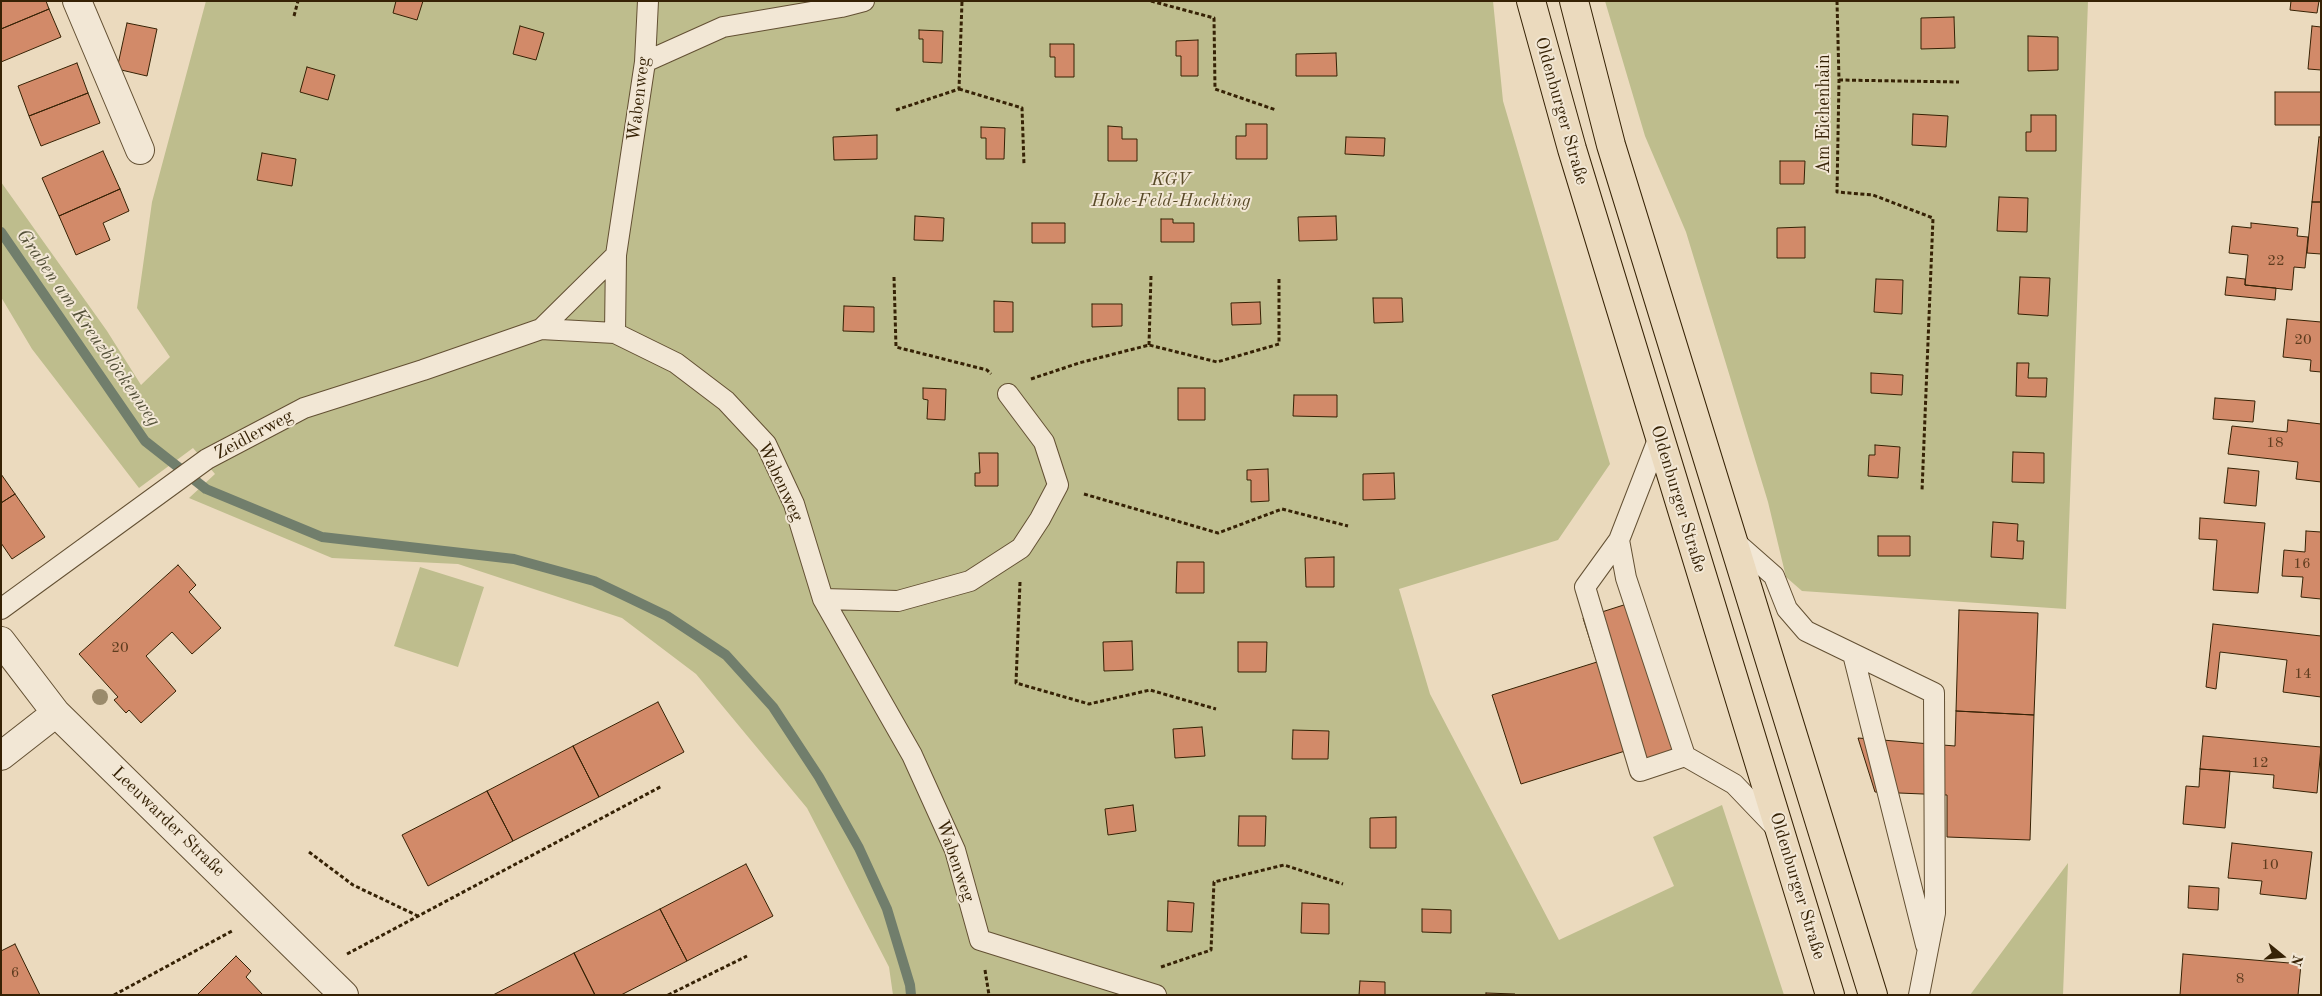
<!DOCTYPE html>
<meta charset="utf-8">
<style>
body{margin:0}
#map{position:relative;width:2322px;height:996px;overflow:hidden;background:#ebdabe;font-family:"Old Standard TT",serif}
canvas{display:block}
.frame{position:absolute;inset:0;border:2px solid #362205;pointer-events:none}
.north{position:absolute;left:2257px;top:931px;width:50px;height:50px;-webkit-text-stroke:4px #f2e7d5;paint-order:stroke;rotate:107deg;font-size:14px;font-weight:700;line-height:20px;text-align:center;color:#362205}
.north::after{content:'';display:block;margin:auto;width:18px;height:22px;background:#362205;clip-path:polygon(50% 0,100% 100%,50% 72%,0 100%)}
</style>
<div id="map">
<canvas width="2322" height="996"></canvas>
<div class="frame"></div>
<div class="north">N</div>
</div>
<script>
const ctx = document.querySelector('canvas').getContext('2d');
ctx.lineJoin = 'round';
function fill(path, color) { ctx.fillStyle = color; ctx.fill(path, 'evenodd'); }
const shape = rows => new Path2D(rows.map(r => 'M' + r).join(''));
function trace(path, color, width, dash) { ctx.strokeStyle = color; ctx.lineWidth = width; ctx.lineCap = dash ? 'butt' : 'round'; ctx.setLineDash(dash || []); ctx.stroke(path); }
function drawText(font, color, halo, rows, align = 'center') {
  ctx.font = font + ' "Old Standard TT",serif'; ctx.lineWidth = 4; ctx.setLineDash([]); ctx.textBaseline = 'middle'; ctx.strokeStyle = halo; ctx.fillStyle = color; for (const [text, x, y, turn = 0] of rows) {
    ctx.save(); ctx.translate(x, y); ctx.rotate((+turn || 0) * Math.PI / 180); ctx.textAlign = isNaN(turn) ? turn : align; if (halo) ctx.strokeText(text, 0, 0); ctx.fillText(text, 0, 0); ctx.restore();
  }
}
fill(shape([
 [206,1,1493,1,1503,101,1610,464,1558,540,1399,589,1430,694,1559,940,1674,886,1653,837,1722,805,1784,995,893,995,889,967,807,808,696,674,622,618,458,564,332,558,189,498,215,474,193,448,139,488,32,349,1,297,1,182,107,331,141,385,170,357,137,308,152,202],
 [1605,1,2088,1,2066,609,1802,591,1786,577,1768,502,1686,232,1645,136],
 [420,567,484,587,458,667,394,646],
 [2068,863,2063,995,1970,995]
]), '#bebd8d');
trace(shape([
 [1,232,145,441,206,489,322,537,514,559,594,581,667,616,726,655,773,707,819,777,859,848,887,909,910,985,911,995]
]), '#717e6c', 10);
const building = shape([
 [1,1,46,1,49,9,1,29,1,1],
 [396,1,423,1,417,20,393,13,396,1],
 [2291,1,2319,1,2317,13,2290,10,2291,1],
 [49,9,61,37,1,62,1,29,49,9],
 [1954,17,1955,48,1921,49,1921,18,1954,17],
 [127,23,157,29,147,76,117,69,127,23],
 [520,26,544,33,536,60,513,54,520,26],
 [2312,26,2321,27,2321,70,2308,69,2312,26],
 [919,30,943,31,942,63,923,62,923,39,919,39,919,30],
 [2028,36,2058,37,2058,70,2028,71,2028,36],
 [1198,40,1198,76,1181,76,1181,56,1176,56,1176,41,1198,40],
 [1050,44,1074,44,1074,77,1055,77,1055,57,1050,57,1050,44],
 [1336,53,1337,76,1296,76,1296,54,1336,53],
 [77,63,88,93,29,116,18,86,77,63],
 [307,67,335,75,328,100,300,92,307,67],
 [2275,92,2321,92,2321,125,2275,125,2275,92],
 [88,93,100,123,41,146,29,116,88,93],
 [1913,114,1948,116,1946,147,1912,145,1913,114],
 [2031,115,2056,115,2056,151,2026,151,2026,132,2031,132,2031,115],
 [1246,124,1267,124,1267,159,1236,159,1236,136,1246,136,1246,124],
 [1108,126,1122,127,1122,139,1137,139,1137,161,1108,161,1108,126],
 [981,127,1005,128,1004,159,986,159,986,138,981,138,981,127],
 [877,135,877,159,834,160,833,137,877,135],
 [1346,137,1385,138,1384,156,1345,154,1346,137],
 [2319,137,2321,137,2321,202,2312,202,2319,137],
 [103,151,120,189,59,216,42,178,103,151],
 [262,153,296,159,292,186,257,180,262,153],
 [1780,161,1805,161,1804,184,1780,184,1780,161],
 [120,189,129,211,103,223,110,240,76,255,59,216,120,189],
 [1999,197,2028,198,2027,232,1997,231,1999,197],
 [2312,202,2321,202,2321,254,2307,253,2312,202],
 [915,216,944,218,943,241,914,240,915,216],
 [1336,216,1337,240,1299,241,1298,217,1336,216],
 [1161,219,1173,219,1173,223,1194,223,1194,242,1161,242,1161,219],
 [1032,223,1065,223,1065,243,1032,243,1032,223],
 [2251,223,2298,228,2297,236,2308,237,2305,268,2294,267,2292,290,2245,285,2248,255,2229,253,2232,226,2251,228,2251,223],
 [1805,227,1805,258,1777,258,1777,228,1805,227],
 [2020,277,2050,278,2048,316,2018,314,2020,277],
 [2227,277,2245,279,2245,285,2276,288,2275,300,2225,295,2227,277],
 [1876,279,1903,280,1902,314,1874,312,1876,279],
 [1373,298,1402,298,1403,322,1374,323,1373,298],
 [994,301,1013,302,1013,332,994,332,994,301],
 [1260,302,1261,324,1232,325,1231,303,1260,302],
 [1092,304,1122,304,1122,326,1092,327,1092,304],
 [844,306,874,307,874,332,843,331,844,306],
 [2287,319,2321,322,2321,372,2310,371,2311,360,2283,357,2287,319],
 [2017,363,2029,363,2028,378,2047,378,2046,397,2016,396,2017,363],
 [1871,373,1903,375,1902,395,1871,393,1871,373],
 [923,388,946,389,945,420,927,419,928,400,923,399,923,388],
 [1178,388,1205,388,1205,420,1178,420,1178,388],
 [1294,395,1337,395,1337,417,1293,416,1294,395],
 [2215,398,2255,401,2253,422,2213,419,2215,398],
 [2288,420,2321,424,2321,482,2296,479,2298,462,2228,454,2232,426,2287,432,2288,420],
 [1875,445,1900,447,1898,478,1868,476,1869,455,1875,455,1875,445],
 [2013,452,2044,453,2044,483,2012,482,2013,452],
 [979,453,998,453,998,486,975,486,975,473,980,473,979,453],
 [2228,468,2259,471,2256,506,2224,503,2228,468],
 [1268,469,1269,501,1251,502,1251,480,1247,480,1247,470,1268,469],
 [1394,473,1395,499,1363,500,1363,474,1394,473],
 [1,474,15,494,1,503,1,474],
 [15,494,45,537,12,559,1,543,1,503,15,494],
 [2200,518,2265,523,2258,593,2213,590,2217,540,2199,539,2200,518],
 [1993,522,2018,524,2017,541,2024,541,2023,559,1991,557,1993,522],
 [2306,531,2321,532,2321,599,2301,597,2303,577,2282,576,2284,550,2305,552,2306,531],
 [1878,536,1910,536,1910,556,1878,556,1878,536],
 [1334,557,1334,587,1306,587,1305,558,1334,557],
 [1177,562,1204,562,1204,593,1176,593,1177,562],
 [178,565,196,585,189,592,221,628,192,654,172,632,146,656,176,691,141,723,129,710,126,713,114,700,118,697,79,654,178,565],
 [1630,603,1677,751,1630,766,1583,618,1630,603],
 [1959,610,2038,613,2034,715,1956,711,1959,610],
 [2213,624,2321,636,2321,697,2283,692,2287,660,2220,652,2216,689,2206,687,2213,624],
 [1132,641,1133,670,1104,671,1103,642,1132,641],
 [1238,642,1267,642,1266,672,1238,672,1238,642],
 [1597,662,1625,751,1521,784,1492,695,1597,662],
 [658,702,684,752,599,797,573,746,658,702],
 [1956,711,2034,715,2030,840,1947,837,1947,795,1875,792,1858,738,1955,746,1956,711],
 [1202,727,1205,756,1175,758,1173,729,1202,727],
 [1293,730,1329,731,1328,759,1292,759,1293,730],
 [2203,736,2321,747,2317,793,2273,788,2274,775,2200,769,2203,736],
 [573,746,599,797,513,841,487,791,573,746],
 [2200,769,2230,771,2225,828,2183,824,2186,786,2199,787,2200,769],
 [487,791,513,841,428,886,402,835,487,791],
 [1133,805,1136,831,1108,835,1105,809,1133,805],
 [1239,816,1266,816,1265,846,1238,846,1239,816],
 [1396,817,1396,848,1370,848,1370,818,1396,817],
 [2232,843,2312,852,2306,899,2260,894,2262,881,2228,878,2232,843],
 [746,864,773,916,687,961,660,909,746,864],
 [2189,886,2219,888,2218,910,2188,908,2189,886],
 [1168,901,1194,903,1192,932,1167,931,1168,901],
 [1302,903,1329,904,1329,934,1301,933,1302,903],
 [660,909,687,961,621,995,595,995,574,953,660,909],
 [1422,909,1451,910,1451,933,1422,932,1422,909],
 [15,944,40,995,1,995,1,951,15,944],
 [574,953,595,995,493,995,574,953],
 [2183,954,2301,964,2298,995,2180,995,2183,954],
 [236,956,251,971,246,977,263,995,197,995,236,956],
 [1360,981,1385,982,1385,995,1359,995,1360,981],
 [1486,993,1515,994,1515,995,1486,995,1486,993]
]);
fill(building, '#d28a69');
trace(building, '#362205', 1);
const lane = shape([
 [648,1,645,62,616,255,615,333,676,363,726,401,766,444,794,504,823,599,912,755,955,850,980,940,1156,995],
 [645,62,723,27,841,7,864,1],
 [541,329,615,333],
 [1659,437,1619,540,1585,587,1640,771,1685,756,1734,784,1778,830],
 [1732,539,1774,576,1787,609,1806,631,1934,693,1935,913,1919,995],
 [1619,540,1626,578,1685,756],
 [823,599,898,601,970,581,1021,548,1040,519,1058,485,1044,442,1008,394],
 [1,609,207,459,304,408,423,370,541,329,616,255],
 [1853,654,1926,945]
]);
const street = shape([
 [77,1,140,150],
 [1,641,56,713,344,995],
 [1,756,56,713]
]);
const highway = shape([
 [1531,1,1572,149,1830,995],
 [1574,1,1611,145,1873,995]
]);
trace(lane, '#635033', 22);
trace(street, '#635033', 30);
trace(highway, '#362205', 30);
trace(shape([
 [1151,1,1214,18,1215,89,1276,110],
 [1837,1,1839,80,1837,192,1873,195,1933,218,1922,491],
 [294,16,298,1],
 [1839,80,1959,82],
 [959,89,1022,108,1024,165],
 [896,110,959,89,962,1],
 [894,277,896,347,987,370,991,374],
 [1149,345,1151,275],
 [1031,379,1079,363,1149,345,1217,362,1279,344,1279,279],
 [1084,494,1218,533,1282,509,1348,526],
 [1020,582,1016,683,1089,704,1150,690,1216,709],
 [309,852,353,885,418,916],
 [347,954,662,786],
 [1161,967,1211,950,1214,882,1284,865,1343,884],
 [985,970,989,995],
 [114,995,232,931],
 [668,995,747,956]
]), '#362205', 3, [4, 2.5]);
trace(lane, '#f2e7d5', 20);
trace(street, '#f2e7d5', 28);
trace(highway, '#ebdabe', 28);
ctx.fillStyle = '#9a8a6b';
for (const [x, y] of [
 [100,697]
]) { ctx.beginPath(); ctx.arc(x, y, 8, 0, 2 * Math.PI); ctx.fill(); }
drawText('15px', '#5d3c1e', null, [
 ["22",2276,261],
 ["20",2303,340],
 ["18",2275,443],
 ["16",2302,564],
 ["20",120,648],
 ["14",2303,674],
 ["12",2260,763],
 ["10",2270,865],
 ["6",15,973],
 ["8",2240,979]
]);
drawText('18px', '#362205', '#f2e7d5', [
 ["Wabenweg",639,99,-83],
 ["Oldenburger Straße",1561,111,74],
 ["Am Eichenhain",1824,114,-90],
 ["Zeidlerweg",254,435,-28],
 ["Wabenweg",780,482,65],
 ["Oldenburger Straße",1678,499,73],
 ["Leeuwarder Straße",168,822,44],
 ["Wabenweg",955,861,71],
 ["Oldenburger Straße",1797,886,73]
]);
drawText('italic 18px', '#584927', '#f2e7d5', [
 ["KGV",1171,180],
 ["Hohe-Feld-Huchting",1171,201]
]);
drawText('italic 19px', '#535038', '#f2e7d5', [
 ["Graben am Kreuzblöckenweg",88,328,55]
]);
</script>
